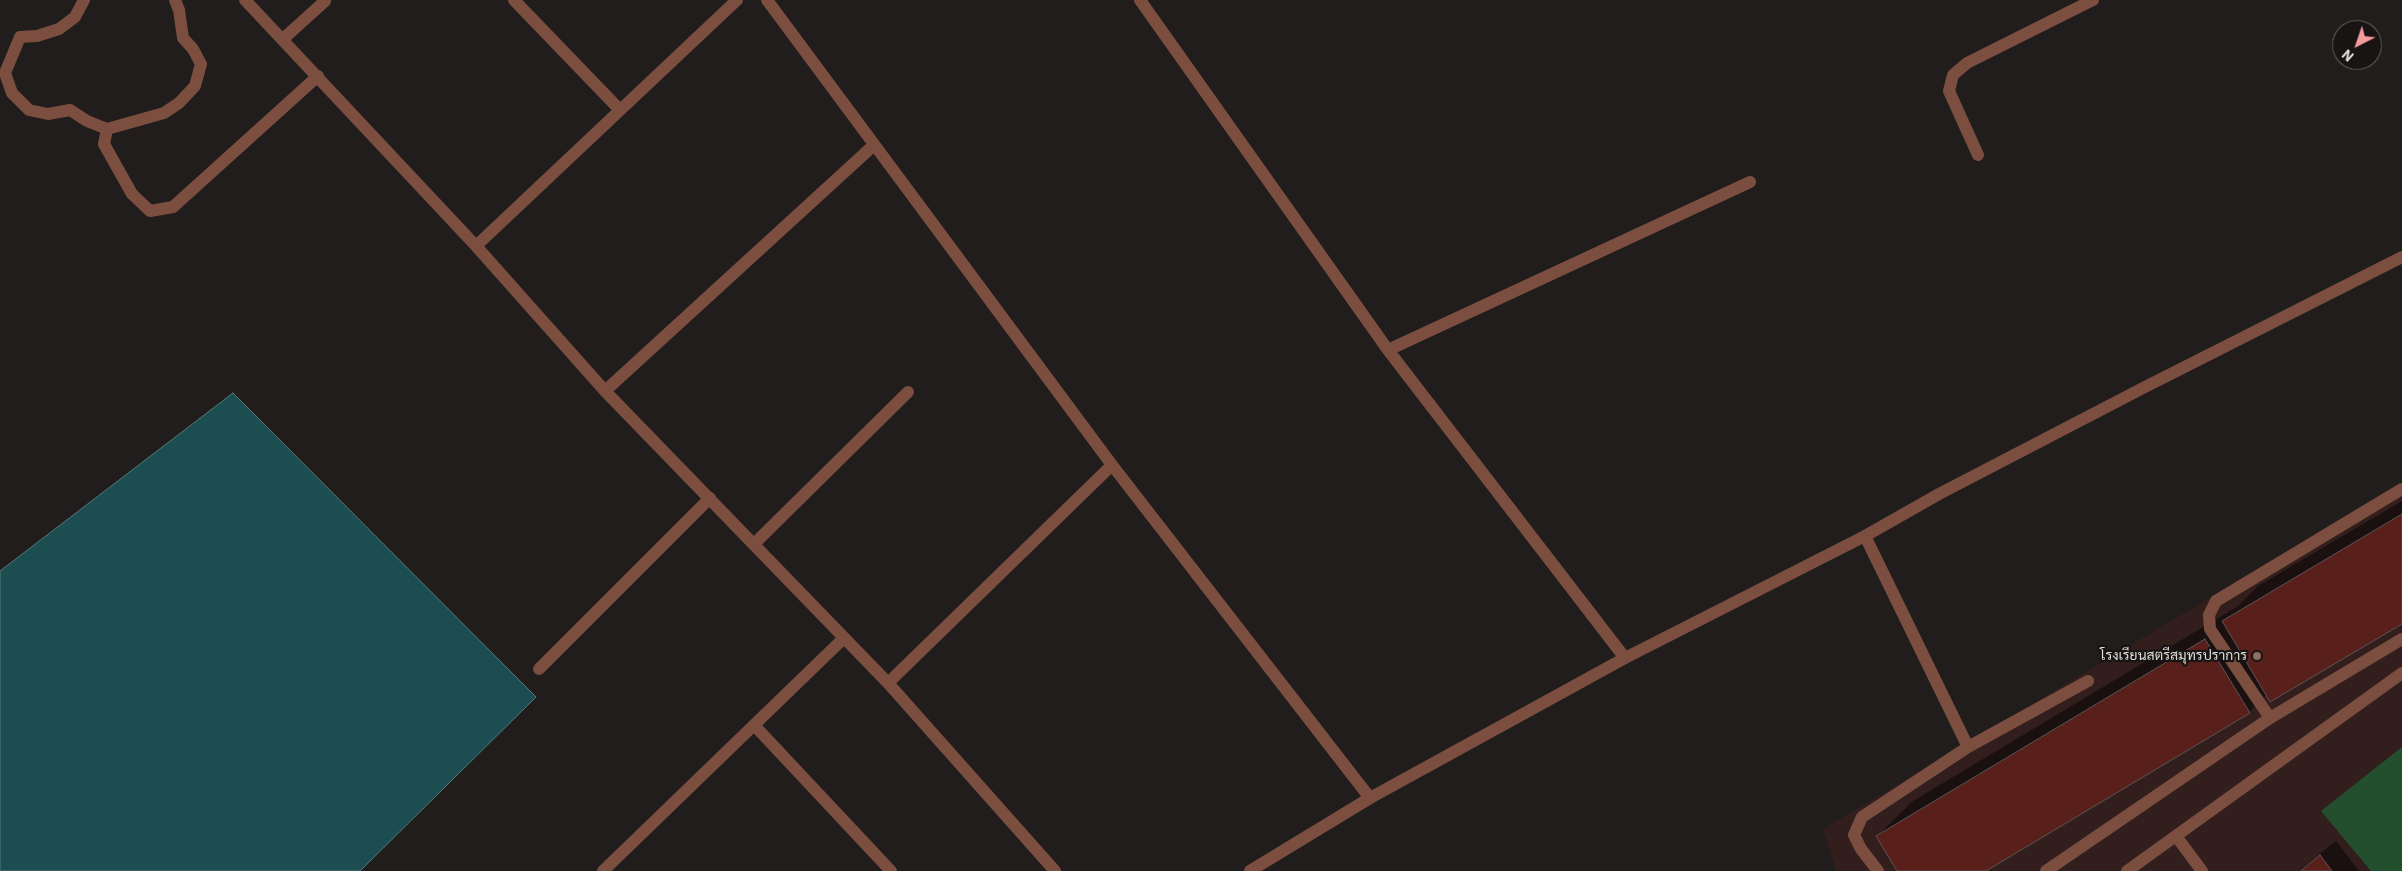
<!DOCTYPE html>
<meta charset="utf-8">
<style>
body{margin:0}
#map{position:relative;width:2402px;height:871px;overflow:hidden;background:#201d1c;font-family:"IBM Plex Sans",sans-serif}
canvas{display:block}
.north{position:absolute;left:2332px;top:20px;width:50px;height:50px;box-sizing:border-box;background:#171413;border:1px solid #676463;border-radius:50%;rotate:221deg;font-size:14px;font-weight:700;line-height:20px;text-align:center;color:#dedddb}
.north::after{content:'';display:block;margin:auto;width:18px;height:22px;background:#f59b9a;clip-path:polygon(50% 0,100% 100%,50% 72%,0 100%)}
</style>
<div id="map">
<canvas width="2402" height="871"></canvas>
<div class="north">N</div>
</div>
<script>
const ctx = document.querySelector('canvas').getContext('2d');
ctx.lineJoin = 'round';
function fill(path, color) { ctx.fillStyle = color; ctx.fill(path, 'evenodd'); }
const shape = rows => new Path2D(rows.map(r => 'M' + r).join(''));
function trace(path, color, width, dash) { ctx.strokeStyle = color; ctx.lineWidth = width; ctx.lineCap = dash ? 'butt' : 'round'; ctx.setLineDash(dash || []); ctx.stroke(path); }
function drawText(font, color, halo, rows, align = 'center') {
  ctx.font = font + ' "IBM Plex Sans",Sarabun,sans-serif'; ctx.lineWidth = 4.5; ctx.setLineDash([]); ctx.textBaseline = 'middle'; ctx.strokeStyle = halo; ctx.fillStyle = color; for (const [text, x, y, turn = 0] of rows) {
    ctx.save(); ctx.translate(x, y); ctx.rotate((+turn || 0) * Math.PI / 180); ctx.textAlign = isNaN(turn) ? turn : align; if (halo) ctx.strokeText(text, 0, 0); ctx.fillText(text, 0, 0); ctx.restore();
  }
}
fill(shape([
 [2402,483,2402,871,1836,871,1823,829]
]), '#321f1d');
fill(shape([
 [2402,747,2402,871,2371,871,2321,811]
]), '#244f2e');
const water = shape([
 [233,393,536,697,360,871,0,871,0,571,233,393]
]);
fill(water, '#1c4e51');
trace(water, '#56797a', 1);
fill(shape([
 [2402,501,2402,623,2267,694,2249,712,1983,871,1899,871,1877,836,1913,801,2238,606,2258,586],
 [2336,841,2359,871,2298,871]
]), '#0007');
const building = shape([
 [2402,514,2402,624,2270,702,2222,621,2402,514],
 [2205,639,2250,713,1986,871,1897,871,1876,836,2205,639],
 [2320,855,2332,871,2300,871,2320,855]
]);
fill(building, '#591f1b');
trace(building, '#595555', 1);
trace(shape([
 [84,0,75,17,59,29,37,36,20,37,5,73,12,93,29,110,48,114,70,110,87,121,107,129,164,113,179,103,195,86,201,64,193,49,183,38,179,10,175,0],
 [107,129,104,144,132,194,150,211,173,207,318,76],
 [1978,155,1949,91,1953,75,1967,63,2093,0],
 [1865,536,1968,747,1862,817,1854,835,1861,849,1878,871],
 [539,669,710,498],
 [2270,718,2210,629,2209,615,2216,601,2402,489],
 [754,725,891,871],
 [1968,747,2088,681],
 [2176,836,2202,871],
 [603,871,844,638],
 [2046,871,2270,718,2402,639]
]), '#7c4e40', 12);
trace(shape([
 [245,0,476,246,605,391,888,683,1055,871],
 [514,0,620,110],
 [767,0,1112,465,1370,798],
 [1140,0,1388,350,1625,658],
 [283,39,325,1],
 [476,246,737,0],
 [1388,350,1750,182],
 [605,391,874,145],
 [755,543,908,392],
 [888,683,1112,465],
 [1250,871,1370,798,1625,658,1865,536,1939,494,2143,388,2402,257],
 [2127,871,2402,673]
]), '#7c4e40', 12);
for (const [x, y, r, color] of [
 [2257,656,5,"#8d6e63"]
]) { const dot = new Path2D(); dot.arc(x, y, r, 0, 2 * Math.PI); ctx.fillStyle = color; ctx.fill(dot); trace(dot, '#171413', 2); }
drawText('14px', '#dedddb', '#171413', [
 ["โรงเรียนสตรีสมุทรปราการ",2247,656]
], 'right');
</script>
